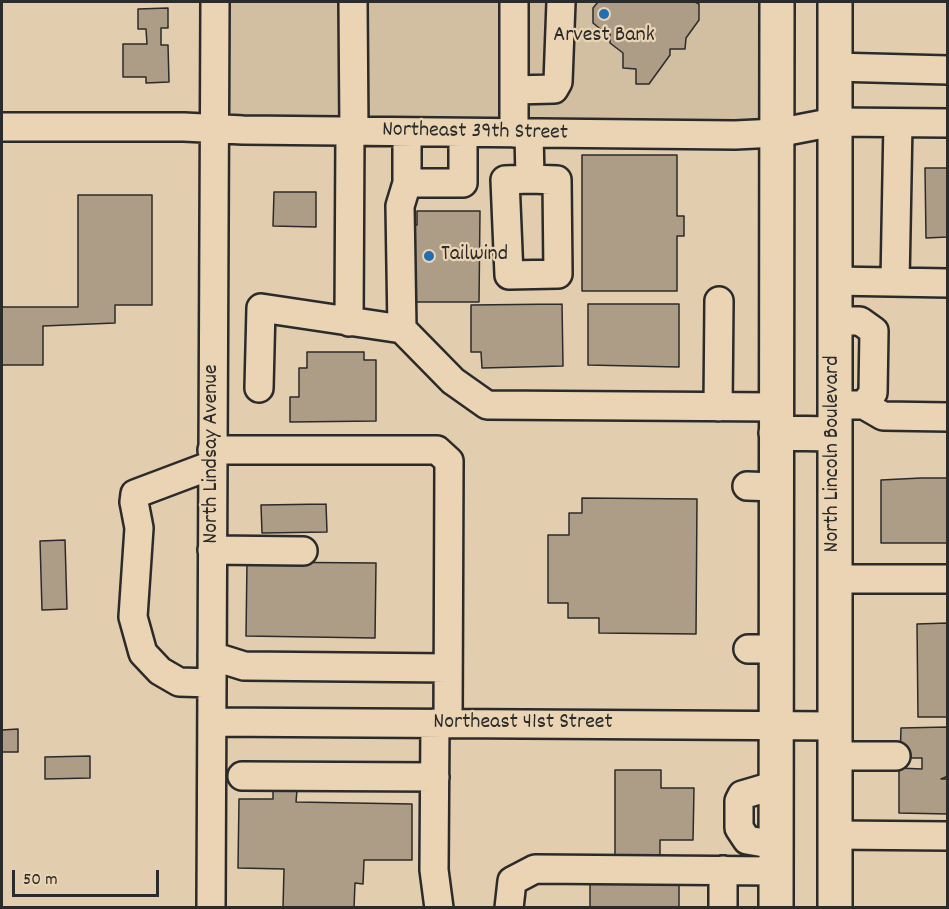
<!DOCTYPE html>
<style>
body{margin:0}
#map{position:relative;width:949px;height:909px;overflow:hidden;background:#e2cdae;font-family:Dekko,sans-serif}
canvas{display:block}
.frame{position:absolute;inset:0;border:3px solid #2b2b2b;pointer-events:none}
.scale{position:absolute;left:12px;top:870px;width:147px;height:27px;box-sizing:border-box;border:3px solid #2b2b2b;border-top:0;padding-left:8px;font-size:18px;line-height:21px;white-space:nowrap;color:#2b2b2b;-webkit-text-stroke:4px #ead4b3;paint-order:stroke}
</style>
<div id="map">
<canvas width="949" height="909"></canvas>
<div class="frame"></div>
<div class="scale">50 m</div>
</div>
<script>
const ctx = document.querySelector('canvas').getContext('2d');
ctx.lineJoin = 'round';
function fill(path, color) { ctx.fillStyle = color; ctx.fill(path, 'evenodd'); }
const shape = rows => new Path2D(rows.map(r => 'M' + r).join(''));
function trace(path, color, width, dash) { ctx.strokeStyle = color; ctx.lineWidth = width; ctx.lineCap = dash ? 'butt' : 'round'; ctx.setLineDash(dash || []); ctx.stroke(path); }
function drawText(font, color, halo, rows, align = 'center') {
  ctx.font = font + ' Dekko,sans-serif'; ctx.lineWidth = 4.5; ctx.setLineDash([]); ctx.textBaseline = 'middle'; ctx.strokeStyle = halo; ctx.fillStyle = color; for (const [text, x, y, turn = 0] of rows) {
    ctx.save(); ctx.translate(x, y); ctx.rotate((+turn || 0) * Math.PI / 180); ctx.textAlign = isNaN(turn) ? turn : align; if (halo) ctx.strokeText(text, 0, 0); ctx.fillText(text, 0, 0); ctx.restore();
  }
}
fill(shape([
 [225,2,768,2,764,126,227,122]
]), '#d2bfa2');
const building = shape([
 [598,2,695,2,699,4,699,20,686,38,685,49,670,49,670,55,649,84,636,84,636,69,623,68,623,53,610,43,610,32,604,32,593,23,593,8,598,2],
 [168,8,168,28,161,28,161,45,168,45,169,82,146,83,146,77,123,77,123,44,147,44,146,29,138,29,138,9,168,8],
 [582,155,677,155,677,216,684,216,684,236,677,236,677,291,582,291,582,155],
 [925,168,948,168,948,237,926,238,925,168],
 [274,192,316,192,316,227,273,226,274,192],
 [78,195,152,195,152,305,115,305,115,323,43,326,43,365,2,365,2,307,78,307,78,195],
 [417,211,480,211,479,302,416,302,416,283,409,283,410,225,417,225,417,211],
 [562,304,563,366,482,368,481,352,471,352,471,305,562,304],
 [588,304,679,304,679,367,588,365,588,304],
 [307,352,364,352,364,360,376,360,376,421,290,422,290,397,299,397,299,368,307,368,307,352],
 [921,478,947,478,947,543,881,543,881,480,921,478],
 [582,498,697,499,696,634,599,633,599,618,568,618,568,603,548,603,548,535,569,535,569,513,582,513,582,498],
 [326,504,327,532,262,533,261,505,326,504],
 [65,540,67,609,42,610,40,541,65,540],
 [247,562,376,563,375,638,246,636,247,562],
 [948,623,948,717,918,717,917,624,948,623],
 [948,727,948,776,941,779,948,779,948,814,899,813,899,768,922,769,922,758,900,758,901,728,948,727],
 [18,729,18,752,2,752,2,730,18,729],
 [90,756,90,778,45,779,45,757,90,756],
 [615,770,661,770,661,788,694,788,693,840,660,840,660,859,615,859,615,770],
 [273,789,297,790,296,802,412,804,412,860,364,860,363,884,355,883,354,908,283,908,284,869,238,868,239,799,273,799,273,789],
 [679,875,679,908,590,908,590,876,679,875]
]);
fill(building, '#ad9d87');
trace(building, '#2b2b2b', 1.5);
const minor = shape([
 [353,2,354,131],
 [514,2,514,133],
 [834,67,948,70],
 [514,90,554,89,558,82,561,2],
 [2,127,184,127,243,130,735,135,777,133,834,122,948,123],
 [407,132,407,183,463,183,463,133],
 [529,133,530,179,505,180,509,275,558,274,557,180,530,179],
 [834,281,948,283],
 [895,282,898,123],
 [834,321,860,321,874,331,873,393,864,405],
 [349,322,350,131],
 [402,329,400,206,407,183],
 [259,388,261,308,402,329,453,381,487,405,776,407],
 [848,405,864,405,883,416,948,417],
 [718,407,719,301],
 [212,450,437,450,449,461,448,723],
 [747,486,776,487],
 [212,550,303,551],
 [834,579,948,579],
 [748,649,776,649],
 [212,656,244,666,448,668],
 [212,683,179,682,160,671,143,653,133,617,139,528,134,502,135,494,212,465],
 [212,722,834,726],
 [435,723,434,870,439,908],
 [834,756,896,756],
 [242,776,435,777],
 [834,835,948,836],
 [776,845,747,840,739,828,739,801,742,795,776,785],
 [723,870,723,908],
 [211,908,215,2],
 [509,908,512,881,535,869,776,871]
]);
const major = shape([
 [776,433,834,434],
 [776,908,777,2],
 [835,908,835,2]
]);
trace(minor, '#2b2b2b', 32);
trace(major, '#2b2b2b', 38);
trace(minor, '#ead4b3', 27);
trace(major, '#ead4b3', 33);
for (const [x, y, r, color] of [
 [604,14,6,"#1f6fb2"],
 [429,256,6,"#1f6fb2"]
]) { const dot = new Path2D(); dot.arc(x, y, r, 0, 2 * Math.PI); ctx.fillStyle = color; ctx.fill(dot); trace(dot, '#ead4b3', 2); }
drawText('22px', '#2b2b2b', '#ead4b3', [
 ["Arvest Bank",604,37],
 ["Tailwind",441,256,"left"]
]);
drawText('22px', '#2b2b2b', '#ead4b3', [
 ["Northeast 39th Street",475,133,1],
 ["North Lindsay Avenue",213,454,-90],
 ["North Lincoln Boulevard",834,454,-90],
 ["Northeast 41st Street",523,724]
]);
</script>
